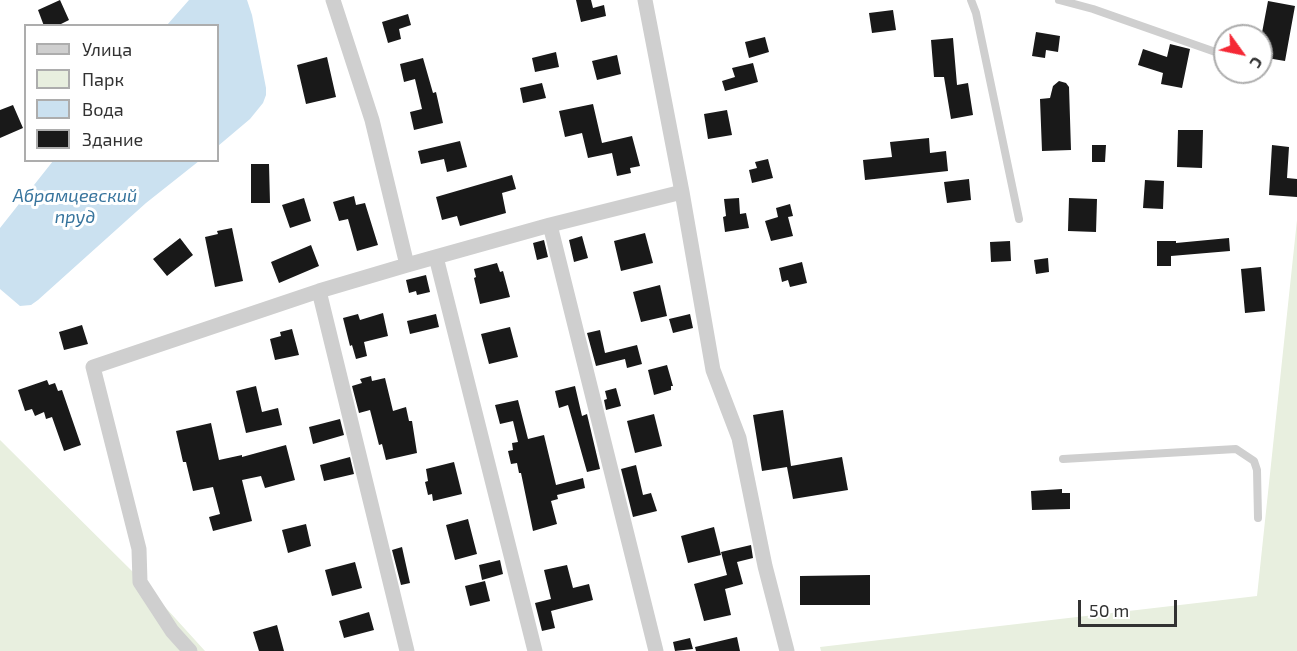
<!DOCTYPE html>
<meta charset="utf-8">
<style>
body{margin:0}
#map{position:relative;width:1297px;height:651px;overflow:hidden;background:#fff;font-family:"Exo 2",sans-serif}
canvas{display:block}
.legend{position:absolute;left:24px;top:24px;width:195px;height:138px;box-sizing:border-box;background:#fff;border:2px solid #adadad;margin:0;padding:8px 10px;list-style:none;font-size:18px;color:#323232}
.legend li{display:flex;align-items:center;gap:12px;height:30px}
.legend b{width:30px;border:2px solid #adadad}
.north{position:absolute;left:1213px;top:24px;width:60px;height:60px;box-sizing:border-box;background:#fff;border:2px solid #adadad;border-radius:50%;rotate:123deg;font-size:16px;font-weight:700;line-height:24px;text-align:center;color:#323232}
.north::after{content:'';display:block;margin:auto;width:21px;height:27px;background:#f52835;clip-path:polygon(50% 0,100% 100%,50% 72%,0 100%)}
.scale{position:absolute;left:1078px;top:600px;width:99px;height:27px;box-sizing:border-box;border:3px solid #323232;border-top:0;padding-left:8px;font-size:18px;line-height:21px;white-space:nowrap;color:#323232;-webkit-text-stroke:4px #fff;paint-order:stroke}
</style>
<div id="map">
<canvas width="1297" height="651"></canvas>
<ul class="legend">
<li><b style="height:8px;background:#cfcfcf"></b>Улица</li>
<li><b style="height:16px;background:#e8efdf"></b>Парк</li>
<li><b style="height:16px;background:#cbe1f0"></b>Вода</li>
<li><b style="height:16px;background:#191919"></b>Здание</li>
</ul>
<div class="north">С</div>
<div class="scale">50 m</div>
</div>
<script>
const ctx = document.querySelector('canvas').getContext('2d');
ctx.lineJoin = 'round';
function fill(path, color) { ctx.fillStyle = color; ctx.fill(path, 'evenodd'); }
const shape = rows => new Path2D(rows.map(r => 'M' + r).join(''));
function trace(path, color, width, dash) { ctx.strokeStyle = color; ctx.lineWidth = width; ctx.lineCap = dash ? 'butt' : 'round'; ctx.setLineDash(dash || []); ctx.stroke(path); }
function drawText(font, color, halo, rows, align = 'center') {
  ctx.font = font + ' "Exo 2",sans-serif'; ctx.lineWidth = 6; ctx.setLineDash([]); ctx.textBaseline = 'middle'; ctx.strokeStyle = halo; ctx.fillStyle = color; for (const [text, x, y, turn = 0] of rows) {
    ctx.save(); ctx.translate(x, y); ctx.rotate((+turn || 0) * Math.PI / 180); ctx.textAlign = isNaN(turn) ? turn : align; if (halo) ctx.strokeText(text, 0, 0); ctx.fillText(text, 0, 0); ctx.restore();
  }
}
fill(shape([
 [1297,220,1297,651,821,651,820,647,1257,596],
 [0,440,136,575,205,651,0,651]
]), '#e8efdf');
fill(shape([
 [189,0,247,0,252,15,266,88,266,95,263,103,250,119,218,146,218,26,167,25],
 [53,161,199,161,146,203,38,300,31,305,20,306,0,289,0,228]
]), '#cbe1f0');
fill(shape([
 [60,0,69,20,57,26,44,26,38,10],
 [576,0,591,0,593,8,604,5,606,16,581,22],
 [1268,1,1295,6,1285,61,1261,57,1261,38],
 [893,10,896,30,872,33,869,13],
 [408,14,411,25,399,29,401,39,388,43,382,22],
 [1036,32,1060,36,1058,52,1046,50,1045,58,1032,56],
 [765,37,769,52,749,58,745,42],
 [953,38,957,85,968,83,973,115,951,119,944,77,934,77,931,40],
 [1170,44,1190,49,1182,88,1161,84,1163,73,1138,65,1143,49,1167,57],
 [556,52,559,67,535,72,532,58],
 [617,55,621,74,597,80,592,61],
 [327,57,336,97,306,104,297,65],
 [423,58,433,93,436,92,443,123,414,130,410,112,422,109,415,79,404,82,400,64],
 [753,63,758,82,725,91,722,81,735,77,732,68],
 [1059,81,1066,83,1069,87,1071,150,1042,151,1040,99,1050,98,1053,86],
 [542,83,546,98,523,103,520,88],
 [593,104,602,143,632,136,640,166,630,168,631,173,617,176,612,153,588,158,582,133,565,137,559,111],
 [13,105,23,128,0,138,0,110],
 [727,110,732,135,708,139,704,114],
 [1178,130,1203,130,1202,168,1177,167],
 [929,138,930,153,946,151,948,171,865,180,863,160,892,157,890,142],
 [460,141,467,167,447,172,444,159,421,164,418,151],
 [1092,145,1106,145,1105,162,1092,162],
 [1272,145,1289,147,1287,178,1297,179,1297,197,1269,195],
 [768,159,773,178,752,183,749,170,757,168,755,162],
 [251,164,269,164,270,203,251,203],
 [512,175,516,189,502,193,506,213,460,226,457,216,442,220,436,197],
 [969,179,971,200,947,203,944,182],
 [1145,180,1164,181,1163,209,1143,208],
 [354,196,356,205,365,203,378,245,357,251,348,219,339,221,333,202],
 [304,198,311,221,290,228,282,205],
 [739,198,740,214,746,213,749,228,725,232,723,217,726,216,724,199],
 [1069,198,1097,199,1096,232,1068,231],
 [790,204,793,216,788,217,793,236,771,241,765,221,778,217,776,208],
 [232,228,243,281,215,287,205,237,218,234,217,231],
 [645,233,653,263,621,271,614,241],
 [582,236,588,258,574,262,569,240],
 [180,238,193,255,167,276,153,259],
 [1229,238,1230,251,1171,256,1171,266,1157,266,1157,241,1176,241,1176,243],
 [544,240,548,257,537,260,533,243],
 [1010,241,1011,261,991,262,990,242],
 [311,245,319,266,279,283,271,262],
 [1048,258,1049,272,1036,274,1034,260],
 [802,262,807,283,790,287,788,280,782,282,779,268],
 [497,263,500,272,503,271,510,297,480,304,474,278,476,277,474,269],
 [1261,267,1265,311,1245,313,1241,269],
 [426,275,430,292,417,295,416,291,409,293,406,280],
 [660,285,667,316,641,322,633,292],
 [383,313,388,336,364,342,367,356,356,359,352,345,350,346,343,318,358,314,360,320],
 [436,314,439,327,410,334,407,321],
 [690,314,693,328,673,333,669,319],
 [82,325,88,344,64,350,59,332],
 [510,327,518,357,489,364,481,334],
 [292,329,299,355,275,360,270,339,281,336,280,332],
 [600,330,605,353,637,345,642,364,627,368,625,359,596,366,587,333],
 [667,365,673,386,671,386,671,390,654,395,648,370],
 [371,376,372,381,385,378,393,411,406,407,409,421,412,421,417,453,386,460,382,444,379,445,370,410,359,413,352,386,362,383,360,379],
 [47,380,49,385,55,383,58,391,62,390,81,445,64,451,52,417,46,419,44,412,35,416,32,409,25,411,18,390],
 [256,386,262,412,278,408,282,425,246,433,236,391],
 [575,386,582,416,587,414,600,469,587,472,568,405,559,408,555,391],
 [616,388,621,406,606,410,604,400,607,399,605,391],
 [518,400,528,439,544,435,556,485,583,478,585,488,557,495,558,499,551,501,557,524,533,531,521,473,519,473,517,463,511,464,508,451,513,450,512,443,518,442,513,421,500,424,495,405],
 [783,410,791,466,842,457,848,490,793,499,787,467,762,471,753,415],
 [654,414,662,446,635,453,627,421],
 [340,419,344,435,313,444,309,427],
 [211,423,219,460,242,455,242,457,286,445,295,480,265,488,261,476,242,480,252,521,213,531,209,517,220,514,213,487,193,491,186,462,183,462,176,431],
 [350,457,354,474,324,481,320,465],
 [454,462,462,494,433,501,432,494,428,495,425,482,428,481,426,469],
 [636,465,643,495,651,493,657,511,633,517,621,469],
 [1062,489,1062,493,1070,493,1070,509,1032,510,1031,491],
 [468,519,477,554,455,560,446,525],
 [306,524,311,546,288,553,282,530],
 [714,527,721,555,688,563,681,536],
 [751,545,753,558,737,562,743,584,725,589,731,615,704,621,694,584,727,575,721,552],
 [402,547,410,583,401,585,392,550],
 [500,560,503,574,482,580,479,565],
 [355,562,362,588,332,596,325,570],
 [567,565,573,588,589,584,593,600,551,611,555,628,542,631,535,603,551,599,544,570],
 [870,575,870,605,800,605,800,576],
 [485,581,490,601,470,606,465,586],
 [369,612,374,630,344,638,339,621],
 [277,625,284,651,259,651,253,632],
 [737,637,740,651,696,651,695,647],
 [690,638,693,649,675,651,673,642]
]), '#191919');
trace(shape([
 [971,0,976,13,1019,219],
 [1059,0,1093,9,1224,55],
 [1063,459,1236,449,1254,461,1257,470,1258,518]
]), '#cfcfcf', 8);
trace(shape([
 [333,0,372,120,407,265],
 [645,0,682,192,713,370,739,438,765,566,787,651],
 [550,225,656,651],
 [436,257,535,651],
 [319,291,407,651],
 [190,651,172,631,140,582,139,549,93,367,319,291,407,265,550,225,682,192]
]), '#cfcfcf', 15);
drawText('italic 18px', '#37749d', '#fff', [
 ["Абрамцевский",75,196],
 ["пруд",75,217]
]);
</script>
